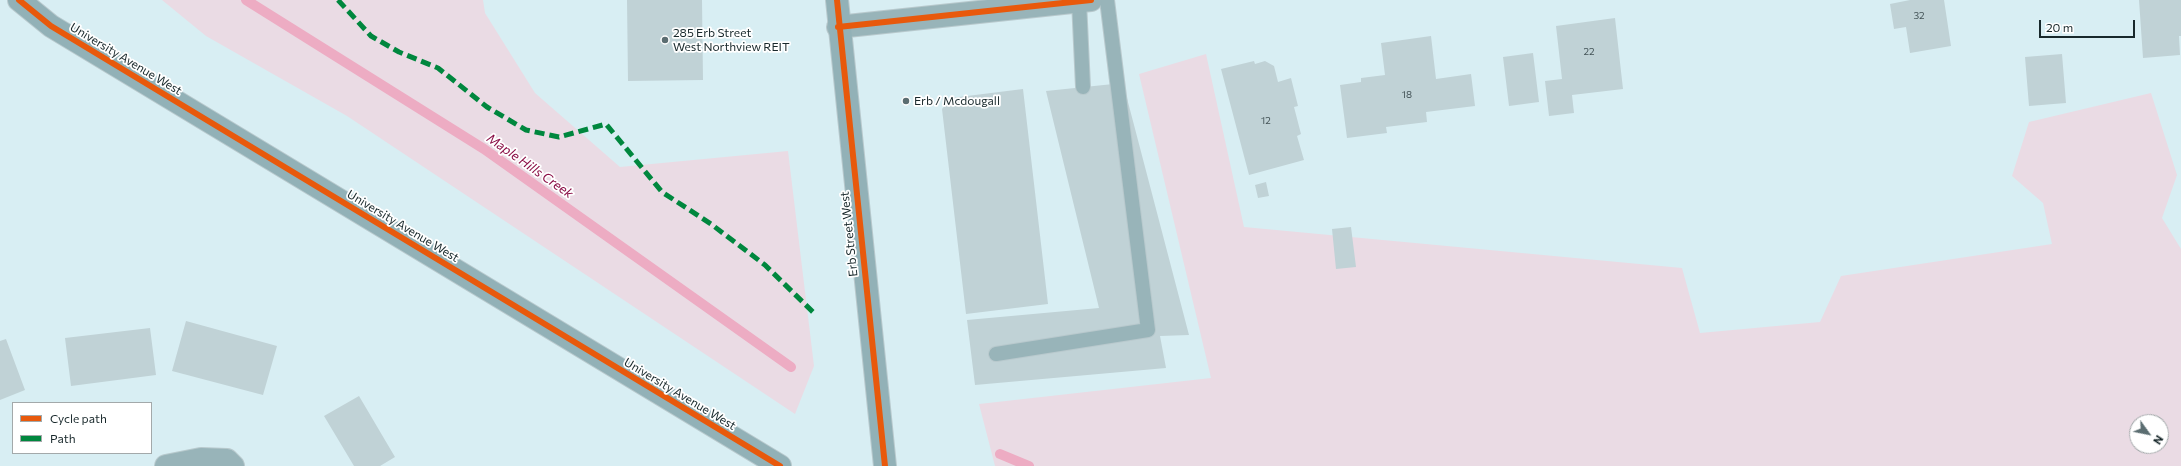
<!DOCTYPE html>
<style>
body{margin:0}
#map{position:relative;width:2181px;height:466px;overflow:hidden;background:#d8eef3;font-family:Commissioner,sans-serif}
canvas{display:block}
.legend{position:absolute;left:12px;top:402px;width:140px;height:52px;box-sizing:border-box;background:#fff;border:1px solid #a3a9aa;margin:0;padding:5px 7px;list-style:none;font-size:12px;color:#18282b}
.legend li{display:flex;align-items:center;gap:8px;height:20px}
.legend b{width:20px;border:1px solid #a3a9aa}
.north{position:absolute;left:2129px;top:414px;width:40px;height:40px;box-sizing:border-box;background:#fff;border:1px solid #a3a9aa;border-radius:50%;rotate:123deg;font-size:11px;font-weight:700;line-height:16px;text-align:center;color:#18282b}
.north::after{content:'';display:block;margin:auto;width:14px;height:18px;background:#5b6d71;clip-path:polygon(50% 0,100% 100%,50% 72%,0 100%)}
.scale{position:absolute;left:2039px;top:20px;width:96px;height:18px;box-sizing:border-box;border:2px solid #18282b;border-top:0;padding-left:5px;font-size:12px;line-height:14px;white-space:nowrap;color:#18282b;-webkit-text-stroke:3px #fff;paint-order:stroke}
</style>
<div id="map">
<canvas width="2181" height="466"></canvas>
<ul class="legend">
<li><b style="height:5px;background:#e8590c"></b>Cycle path</li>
<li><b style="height:5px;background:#00873e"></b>Path</li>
</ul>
<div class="north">N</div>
<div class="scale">20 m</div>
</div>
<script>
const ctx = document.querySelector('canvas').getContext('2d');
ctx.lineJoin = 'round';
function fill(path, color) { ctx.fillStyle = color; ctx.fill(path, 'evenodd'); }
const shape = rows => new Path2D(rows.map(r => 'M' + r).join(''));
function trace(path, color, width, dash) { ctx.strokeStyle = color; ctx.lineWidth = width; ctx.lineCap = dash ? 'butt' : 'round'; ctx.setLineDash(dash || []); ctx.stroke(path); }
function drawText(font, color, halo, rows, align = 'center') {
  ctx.font = font + ' Commissioner,sans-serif'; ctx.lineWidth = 3.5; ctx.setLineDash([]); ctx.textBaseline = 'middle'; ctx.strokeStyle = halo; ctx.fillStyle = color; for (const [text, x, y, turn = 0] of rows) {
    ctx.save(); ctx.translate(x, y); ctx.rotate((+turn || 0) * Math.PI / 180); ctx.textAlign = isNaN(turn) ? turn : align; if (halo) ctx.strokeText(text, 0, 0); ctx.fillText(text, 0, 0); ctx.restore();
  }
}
fill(shape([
 [162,0,483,0,485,13,535,93,620,167,788,151,814,366,795,414,347,116,206,36],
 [1206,54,1244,227,1682,268,1700,333,1820,322,1841,276,2052,244,2043,203,2012,176,2029,122,2151,93,2177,175,2162,218,2181,249,2181,466,995,466,979,404,1211,378,1139,74],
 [2137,422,2161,422,2161,446,2137,446]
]), '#eadbe4');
trace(shape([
 [246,0,484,149,791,367],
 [1000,454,1029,466]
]), '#edacc3', 10);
fill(shape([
 [627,0,702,0,703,80,628,81],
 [1910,0,1944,0,1951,46,1910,53,1906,27,1894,29,1890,4],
 [2139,0,2181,0,2181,36,2179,36,2180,55,2143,58],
 [1615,18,1623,89,1572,95,1574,113,1549,116,1545,81,1562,79,1556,26],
 [1431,36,1436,79,1471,74,1475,106,1426,112,1427,122,1386,127,1387,133,1347,138,1340,85,1361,82,1361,78,1385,75,1381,43],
 [1533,53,1539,102,1509,106,1503,57],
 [2062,54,2066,103,2029,106,2025,57],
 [1254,61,1255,64,1265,61,1274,66,1278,82,1291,78,1298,106,1294,107,1301,134,1297,136,1304,160,1249,175,1221,69],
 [1123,83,1189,335,1160,336,1166,368,975,385,967,320,1099,308,1046,91],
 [1023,89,1048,304,966,314,942,109,951,98],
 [1266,182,1269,196,1258,198,1255,185],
 [1351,227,1356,267,1336,269,1332,229],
 [186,321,277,346,263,395,172,371],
 [150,328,156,375,71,386,65,338],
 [6,339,25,390,0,400,0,341],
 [359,396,395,457,380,466,354,466,324,416]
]), '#c0d2d6');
const service = shape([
 [1079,1,1083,87],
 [996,354,1148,330,1107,0]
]);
const minor = shape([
 [838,27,1091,0],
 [166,466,201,459,227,460,233,466]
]);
const secondary = shape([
 [19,0,51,26,780,466],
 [837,0,885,466]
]);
trace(service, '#b8c9cd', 16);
trace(minor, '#b8c9cd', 24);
trace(secondary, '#b8c9cd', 24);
trace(service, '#98b4b9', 14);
trace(minor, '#98b4b9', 22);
trace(secondary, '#92b1b7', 22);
trace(shape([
 [338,0,371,36,399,52,438,68,487,107,526,130,559,137,606,124,662,192,711,224,765,265,816,315]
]), '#00873e', 5, [10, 5]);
trace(shape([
 [19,0,51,26,780,466],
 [837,0,885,466],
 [838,27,1091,0]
]), '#e8590c', 6);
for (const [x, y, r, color] of [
 [665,40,4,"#5b6d71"],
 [906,101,4,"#5b6d71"]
]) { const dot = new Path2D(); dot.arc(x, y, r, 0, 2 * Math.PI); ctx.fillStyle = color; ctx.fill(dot); trace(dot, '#fff', 1.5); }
drawText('10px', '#425256', null, [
 ["32",1919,16],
 ["22",1589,52],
 ["18",1407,95],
 ["12",1266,121]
]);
drawText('12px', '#18282b', '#fff', [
 ["285 Erb Street",673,33],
 ["West Northview REIT",673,47],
 ["Erb / Mcdougall",914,101]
], 'left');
drawText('12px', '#18282b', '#fff', [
 ["University Avenue West",126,59,31],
 ["University Avenue West",403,226,31],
 ["Erb Street West",849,234,-96],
 ["University Avenue West",680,394,31]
]);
drawText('italic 13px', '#8b0f47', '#fff', [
 ["Maple Hills Creek",530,166,35]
]);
</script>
